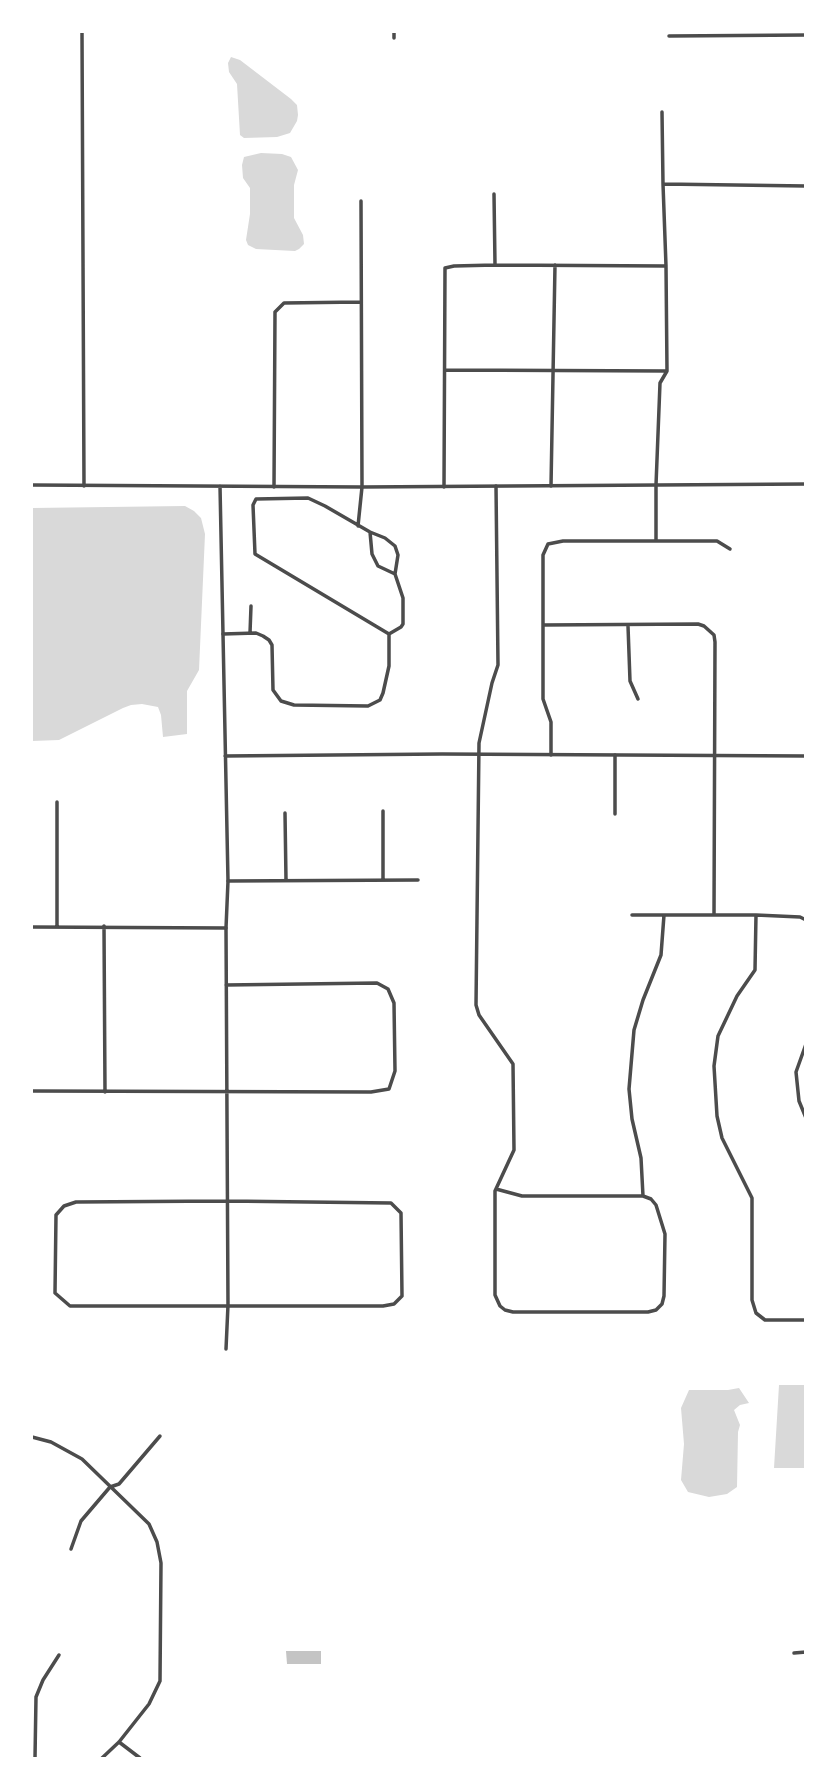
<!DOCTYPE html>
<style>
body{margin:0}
#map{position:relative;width:837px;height:1790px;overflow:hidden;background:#fff;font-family:Inter,sans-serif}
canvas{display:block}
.frame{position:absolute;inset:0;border:33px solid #fff;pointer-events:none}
</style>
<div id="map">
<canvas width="837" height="1790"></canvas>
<div class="frame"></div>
</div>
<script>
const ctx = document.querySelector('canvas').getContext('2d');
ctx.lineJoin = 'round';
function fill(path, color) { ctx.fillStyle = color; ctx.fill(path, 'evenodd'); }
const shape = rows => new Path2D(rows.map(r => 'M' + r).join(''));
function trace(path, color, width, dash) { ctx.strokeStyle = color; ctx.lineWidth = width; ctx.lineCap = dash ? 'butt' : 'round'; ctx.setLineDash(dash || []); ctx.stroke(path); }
fill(shape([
 [231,57,240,60,291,99,297,105,298,115,297,121,290,133,277,137,244,138,240,135,237,84,229,72,228,63],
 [261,153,282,154,291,157,298,170,294,185,294,218,303,235,304,244,299,249,295,251,256,249,248,245,246,240,250,214,250,188,243,178,242,165,244,157],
 [185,506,194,511,201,518,205,534,199,670,187,691,187,734,163,737,161,715,158,707,142,704,131,705,123,708,59,740,32,741,32,508],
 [779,1385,805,1385,805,1468,774,1468],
 [739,1388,749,1403,740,1405,734,1410,740,1425,738,1432,737,1487,727,1494,709,1497,688,1492,681,1480,684,1444,681,1408,689,1390,728,1390]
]), '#d9d9d9');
fill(shape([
 [286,1651,321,1651,321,1664,287,1664]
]), '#c4c4c4');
trace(shape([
 [82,32,84,486],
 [669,36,806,35],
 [394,38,394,32],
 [663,184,806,186],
 [494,194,495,265],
 [445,370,667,371],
 [496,486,498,665,492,683,479,743,476,1005,479,1015,513,1064,514,1150,495,1191,495,1295,500,1306,505,1310,513,1312,648,1312,656,1310,662,1304,664,1296,665,1234,656,1205,651,1199,643,1196,522,1196,496,1189],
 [551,486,555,265],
 [274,487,275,312,284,303,360,302],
 [444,487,445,268,454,266,495,265,666,266],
 [358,526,362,487,361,201],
 [370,532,372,554,378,566,395,574],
 [656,541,656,485,660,383,667,371,666,266,663,184,662,112],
 [543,625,698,624,704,626,714,635,715,642,714,914],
 [628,626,630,681,638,699],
 [250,633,251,606],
 [223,634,256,633,263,636,269,640,272,645,273,690,281,701,294,705,368,706,380,700,383,693,389,666,389,634,401,627,403,624,403,598,395,574,398,555,395,546,385,538,370,532,325,506,308,498,256,499,253,505,255,554,389,634],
 [551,755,551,722,543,699,543,555,548,544,563,541,717,541,730,549],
 [615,755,615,814],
 [57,802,57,927],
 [285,813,286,880],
 [383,879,383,811],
 [228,881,418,880],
 [632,915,756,915,800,917,806,920],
 [756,915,755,970,737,996,718,1036,714,1066,717,1116,722,1138,752,1198,752,1300,756,1313,765,1320,806,1320],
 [104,926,105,1092],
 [32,927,226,928,228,1305,226,1349],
 [806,1044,796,1072,799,1101,806,1118],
 [32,1091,371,1092,389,1089,395,1071,394,1003,388,989,377,983,226,985],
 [643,1196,641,1158,632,1119,629,1089,634,1030,643,1000,661,955,664,915],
 [226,1201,391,1203,401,1213,402,1296,394,1304,383,1306,70,1306,55,1293,56,1215,64,1206,76,1202,226,1201],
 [32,1437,51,1442,82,1459,149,1524,157,1542,161,1563,160,1681,149,1704,119,1742,102,1758],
 [71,1549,81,1521,110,1487,119,1484,160,1436],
 [794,1653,806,1652],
 [119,1742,140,1758],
 [35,1758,36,1697,43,1680,59,1655]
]), '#4c4c4c', 3.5);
trace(shape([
 [32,485,362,487,806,484],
 [220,486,228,881,226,928],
 [225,756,442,754,806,756]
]), '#4c4c4c', 3.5);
</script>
